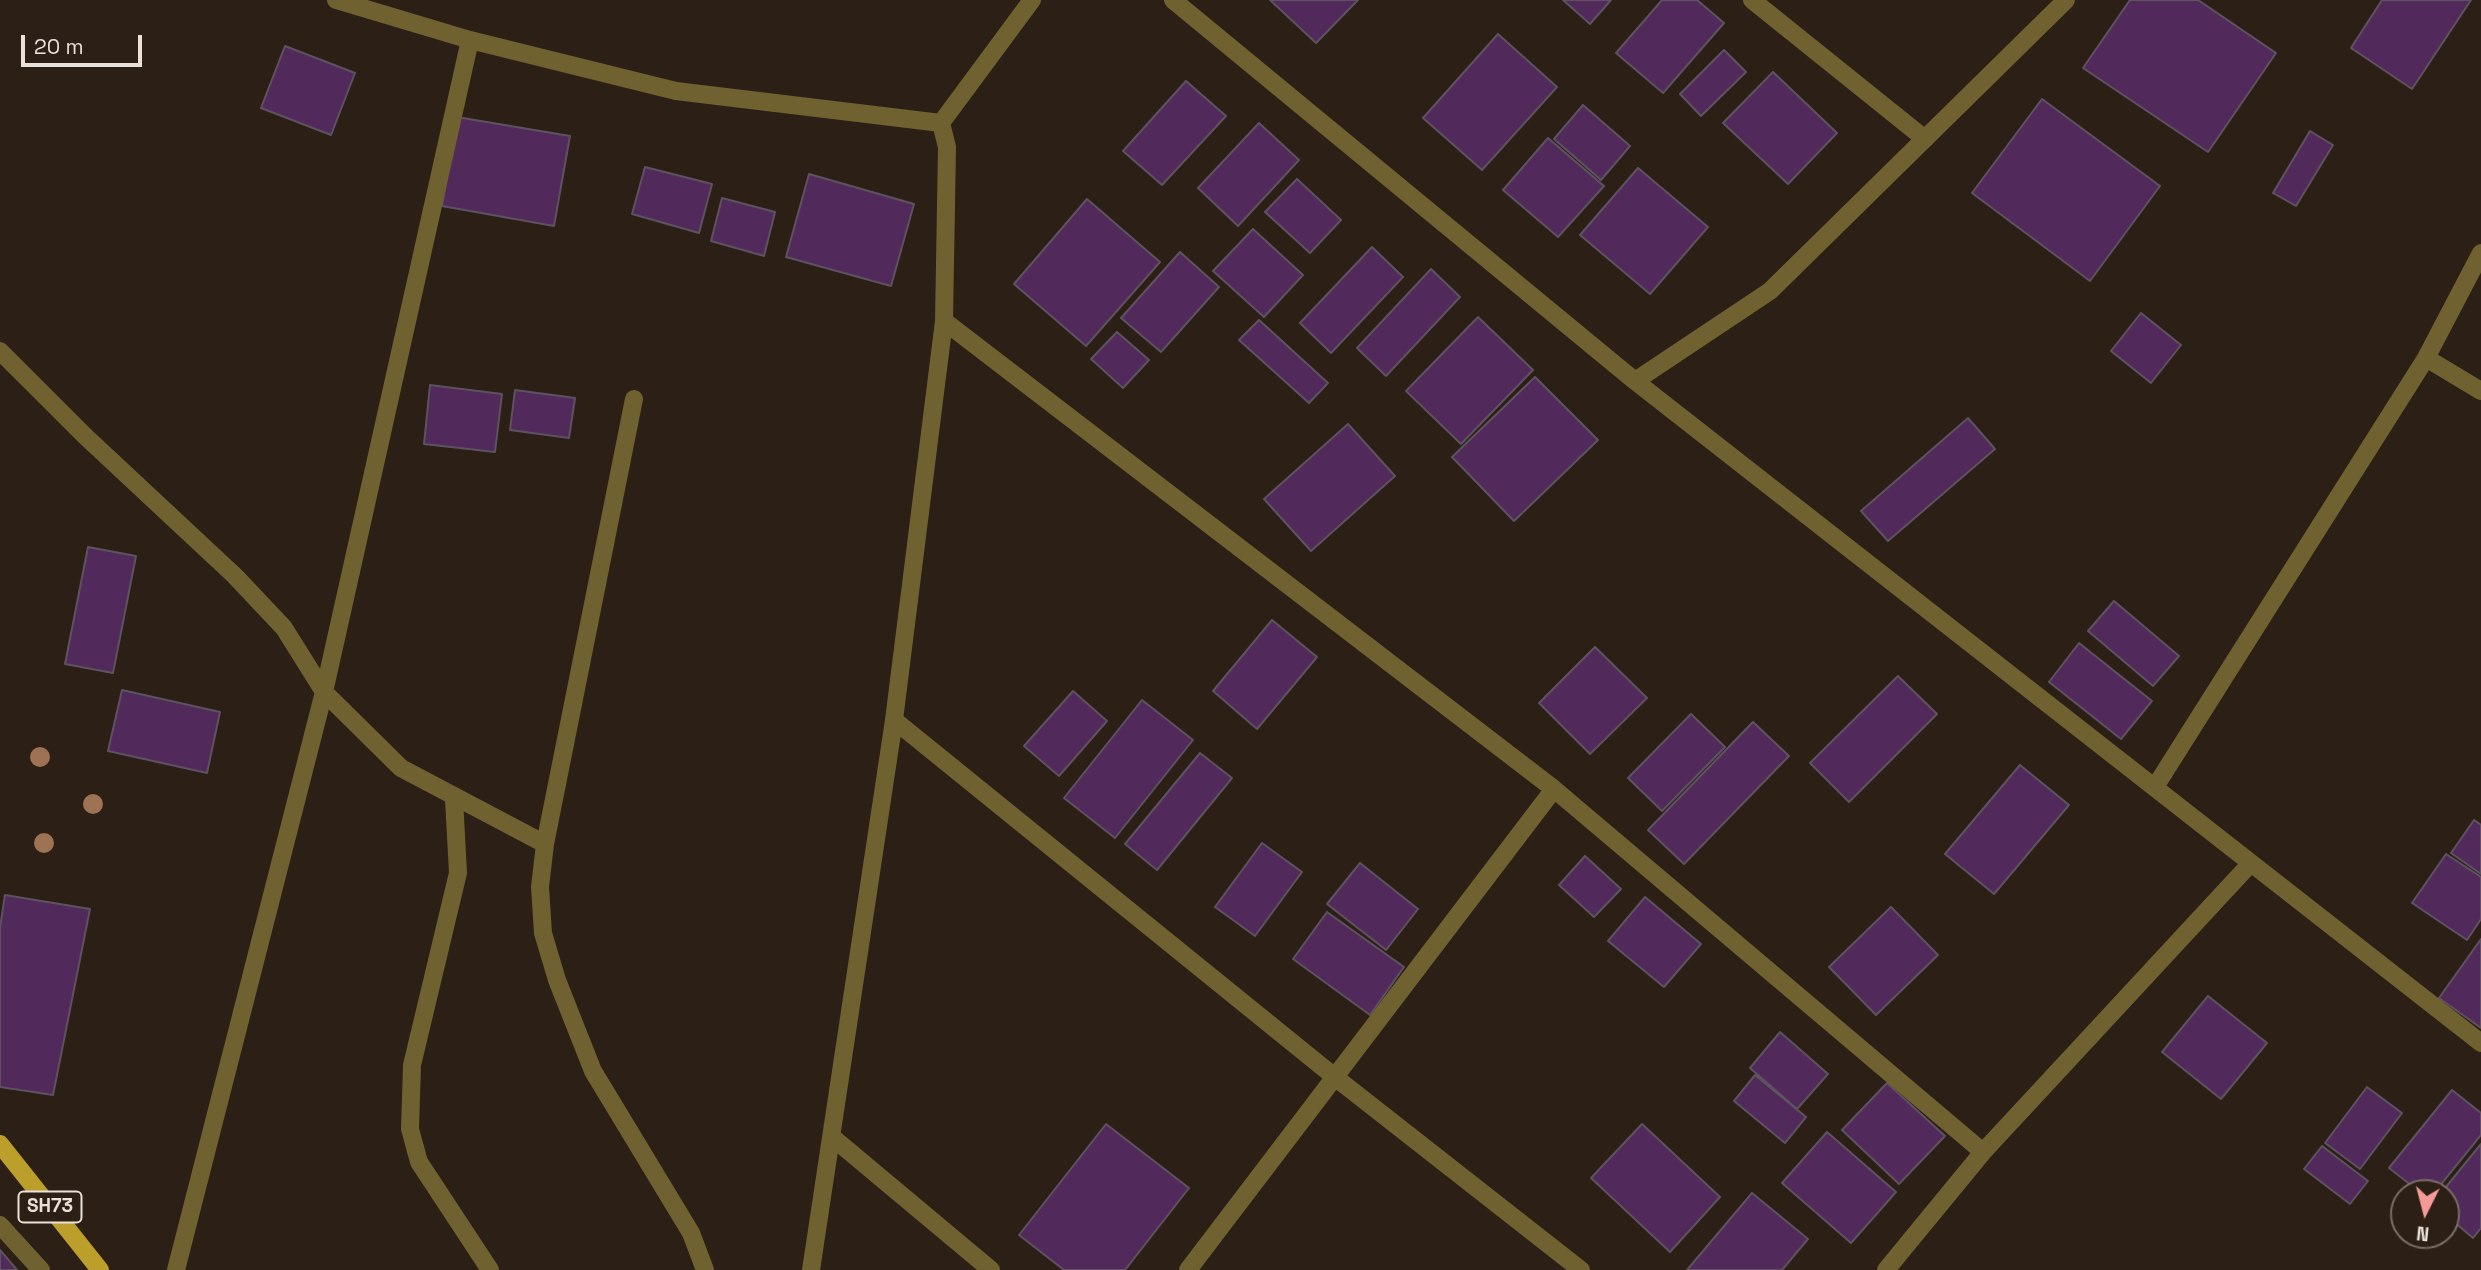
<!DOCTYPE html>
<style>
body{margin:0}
#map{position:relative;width:2481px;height:1270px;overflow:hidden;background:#2c1f16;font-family:"Space Grotesk",sans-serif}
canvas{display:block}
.north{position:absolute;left:2390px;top:1179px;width:70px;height:70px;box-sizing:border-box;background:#2c1f16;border:2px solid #786d65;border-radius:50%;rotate:186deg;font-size:19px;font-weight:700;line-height:28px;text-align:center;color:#eae1db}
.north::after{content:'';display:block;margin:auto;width:24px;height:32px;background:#f59b97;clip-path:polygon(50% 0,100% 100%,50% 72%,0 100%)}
.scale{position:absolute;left:21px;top:35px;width:121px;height:32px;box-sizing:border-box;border:4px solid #eae1db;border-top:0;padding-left:9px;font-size:21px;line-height:24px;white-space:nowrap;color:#eae1db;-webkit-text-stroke:5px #2c1f16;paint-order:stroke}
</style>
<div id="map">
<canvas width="2481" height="1270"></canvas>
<div class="north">N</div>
<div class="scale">20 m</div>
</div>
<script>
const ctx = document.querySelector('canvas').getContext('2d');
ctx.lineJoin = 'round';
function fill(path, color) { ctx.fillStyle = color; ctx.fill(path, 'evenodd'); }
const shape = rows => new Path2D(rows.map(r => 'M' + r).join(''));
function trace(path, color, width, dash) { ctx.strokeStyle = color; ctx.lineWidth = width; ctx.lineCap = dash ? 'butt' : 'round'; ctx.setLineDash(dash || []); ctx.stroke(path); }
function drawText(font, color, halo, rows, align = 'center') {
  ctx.font = font + ' "Space Grotesk",sans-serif'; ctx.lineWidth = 5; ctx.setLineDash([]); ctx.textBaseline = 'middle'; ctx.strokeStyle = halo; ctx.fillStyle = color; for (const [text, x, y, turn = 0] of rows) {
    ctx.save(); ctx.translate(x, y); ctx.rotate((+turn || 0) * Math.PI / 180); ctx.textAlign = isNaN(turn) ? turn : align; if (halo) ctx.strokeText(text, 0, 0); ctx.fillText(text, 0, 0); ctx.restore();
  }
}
const building = shape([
 [1270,0,1358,0,1316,43,1270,0],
 [1563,0,1611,0,1590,24,1563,0],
 [1662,0,1697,0,1724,23,1663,93,1616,53,1662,0],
 [2130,0,2198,0,2276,53,2208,152,2083,68,2130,0],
 [2382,0,2471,0,2412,89,2351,48,2382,0],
 [1498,34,1557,87,1482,170,1423,118,1498,34],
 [285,46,355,73,331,135,261,108,285,46],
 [1724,50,1746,72,1701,116,1680,94,1724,50],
 [1773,72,1837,133,1788,184,1723,123,1773,72],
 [1186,81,1226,116,1162,185,1123,151,1186,81],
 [2042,99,2160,186,2090,281,1972,193,2042,99],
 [1583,105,1630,146,1601,180,1554,139,1583,105],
 [457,117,570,136,554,226,442,206,457,117],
 [1259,123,1299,160,1238,226,1198,188,1259,123],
 [2310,131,2333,145,2296,206,2273,193,2310,131],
 [1548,138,1604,186,1558,237,1503,190,1548,138],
 [645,167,712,184,699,233,632,214,645,167],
 [1638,168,1708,227,1650,294,1580,235,1638,168],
 [809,174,914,204,891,286,786,257,809,174],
 [1297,179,1341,220,1310,253,1265,212,1297,179],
 [722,198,775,212,764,256,711,241,722,198],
 [1087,199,1160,262,1086,346,1014,284,1087,199],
 [1253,229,1303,275,1264,317,1213,271,1253,229],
 [1372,247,1403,277,1331,353,1300,323,1372,247],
 [1180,252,1219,287,1161,352,1121,318,1180,252],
 [1431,269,1460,297,1386,376,1357,348,1431,269],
 [2141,313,2181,345,2151,383,2111,351,2141,313],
 [1478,317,1533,370,1461,444,1406,391,1478,317],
 [1259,320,1328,383,1309,403,1239,340,1259,320],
 [1117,332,1149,360,1123,388,1091,359,1117,332],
 [1535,377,1598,440,1514,521,1452,457,1535,377],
 [430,385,502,394,495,452,424,444,430,385],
 [515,390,575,398,569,438,510,430,515,390],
 [1968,418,1995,449,1888,541,1861,511,1968,418],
 [1348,424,1395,476,1311,551,1264,499,1348,424],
 [88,547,136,556,113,673,65,664,88,547],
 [2114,601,2179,656,2153,686,2088,631,2114,601],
 [1272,620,1317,657,1257,729,1213,691,1272,620],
 [2079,643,2152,701,2121,739,2049,682,2079,643],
 [1595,647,1647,698,1590,754,1539,703,1595,647],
 [1898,676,1937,714,1849,802,1810,763,1898,676],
 [122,690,220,712,207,773,108,751,122,690],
 [1073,691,1107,721,1059,776,1024,746,1073,691],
 [1142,700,1193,740,1115,838,1064,798,1142,700],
 [1691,714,1725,747,1662,811,1628,778,1691,714],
 [1753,722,1789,756,1684,864,1648,830,1753,722],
 [1200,753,1232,778,1157,870,1125,844,1200,753],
 [2020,765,2069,805,1994,894,1945,854,2020,765],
 [2474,820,2481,825,2481,874,2451,853,2474,820],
 [1262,843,1302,872,1255,936,1215,907,1262,843],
 [2446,854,2481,877,2481,919,2467,940,2412,903,2446,854],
 [1585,856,1621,889,1594,917,1559,885,1585,856],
 [1360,863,1418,909,1386,950,1327,904,1360,863],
 [5,895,90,909,53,1095,0,1087,0,928,5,895],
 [1645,897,1701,944,1664,987,1608,941,1645,897],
 [1891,907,1938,955,1876,1015,1829,967,1891,907],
 [1327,912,1404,967,1370,1015,1293,959,1327,912],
 [2481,939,2481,1028,2439,998,2481,939],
 [2208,996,2267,1043,2221,1099,2162,1052,2208,996],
 [1780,1032,1828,1074,1797,1109,1750,1068,1780,1032],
 [1755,1075,1806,1117,1785,1143,1734,1101,1755,1075],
 [1887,1083,1945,1136,1899,1184,1842,1130,1887,1083],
 [2367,1087,2402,1113,2360,1169,2325,1143,2367,1087],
 [2452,1090,2481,1113,2481,1135,2434,1193,2421,1193,2389,1168,2452,1090],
 [1106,1124,1189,1188,1125,1270,1064,1270,1019,1235,1106,1124],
 [1642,1124,1720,1197,1670,1252,1591,1178,1642,1124],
 [1827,1132,1896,1192,1851,1243,1782,1183,1827,1132],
 [2481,1144,2481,1228,2473,1238,2446,1215,2446,1193,2441,1193,2481,1144],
 [2322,1146,2368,1181,2350,1204,2304,1169,2322,1146],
 [1752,1193,1808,1239,1782,1270,1687,1270,1752,1193],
 [0,1250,17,1270,0,1270,0,1250]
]);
fill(building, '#52295b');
trace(building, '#5d5260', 2);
trace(shape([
 [0,1225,41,1270]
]), '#6f6130', 18);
trace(shape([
 [336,0,470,40,676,91,941,123,947,147,944,321,894,720,1336,1078,1581,1270],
 [1173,0,1635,381,2481,1043],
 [1752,0,1925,139],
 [941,123,1032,0],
 [944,321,1554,789,1188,1270],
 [0,351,85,436,235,576,284,628,324,692,401,768,545,844,540,887,543,933,557,980,593,1071,691,1233,705,1270],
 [2426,358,2481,391],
 [1635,381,1770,291,2066,0],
 [2155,787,2426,358,2481,253],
 [1554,789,1983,1152],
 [454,799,458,873,412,1065,410,1129,419,1162,490,1270],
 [545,844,634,399],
 [832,1137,991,1270],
 [176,1270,324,692,470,40],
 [811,1270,894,720],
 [1886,1270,1983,1152,2251,863]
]), '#6f6130', 18);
trace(shape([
 [0,1144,100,1270]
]), '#bc9e2b', 18);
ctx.fillStyle = '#9d7354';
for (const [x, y] of [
 [40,757],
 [93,804],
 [44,843]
]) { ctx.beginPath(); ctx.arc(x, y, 10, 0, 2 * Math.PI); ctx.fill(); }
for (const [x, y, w] of [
 [50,1207,63]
]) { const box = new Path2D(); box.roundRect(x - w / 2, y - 15.5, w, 31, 5); ctx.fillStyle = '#2c1f16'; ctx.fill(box); trace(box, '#eae1db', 2); }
drawText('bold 19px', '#eae1db', null, [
 ["SH73",50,1207]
]);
</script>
